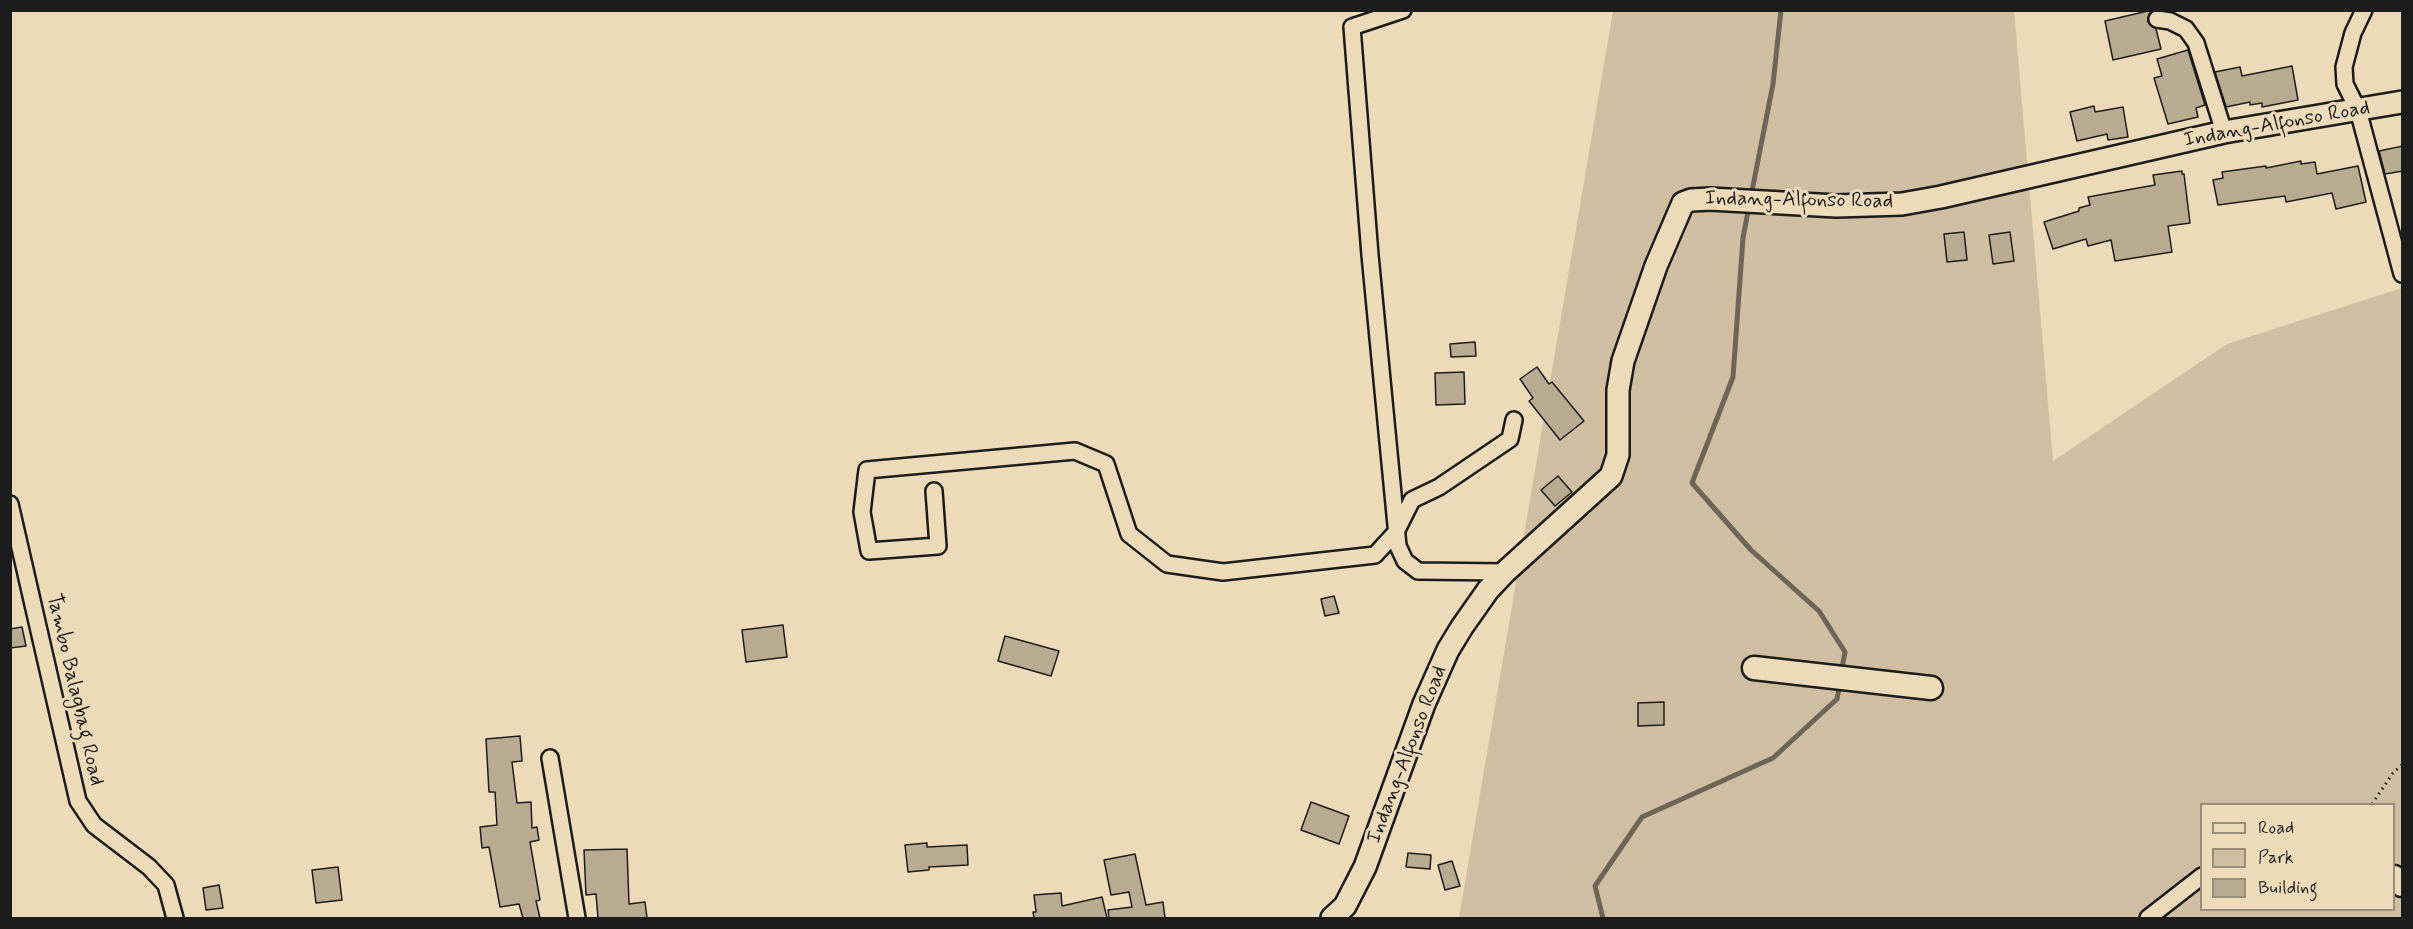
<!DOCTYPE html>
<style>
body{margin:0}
#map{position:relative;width:2413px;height:929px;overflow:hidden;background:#eddab8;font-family:Mynerve,sans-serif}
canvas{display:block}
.frame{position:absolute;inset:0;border:12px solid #1c1c1c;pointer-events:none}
.legend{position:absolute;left:2200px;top:803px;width:195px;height:108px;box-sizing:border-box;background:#eddab8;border:2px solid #998e7a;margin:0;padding:8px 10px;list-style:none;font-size:18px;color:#1c1c1c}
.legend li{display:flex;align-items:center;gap:12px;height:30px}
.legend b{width:30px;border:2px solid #998e7a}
</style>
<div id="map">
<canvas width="2413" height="929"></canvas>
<div class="frame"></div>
<ul class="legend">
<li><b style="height:8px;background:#eddab8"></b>Road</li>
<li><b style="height:16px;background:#cfbea1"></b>Park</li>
<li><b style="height:16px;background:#b9ab92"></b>Building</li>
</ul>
</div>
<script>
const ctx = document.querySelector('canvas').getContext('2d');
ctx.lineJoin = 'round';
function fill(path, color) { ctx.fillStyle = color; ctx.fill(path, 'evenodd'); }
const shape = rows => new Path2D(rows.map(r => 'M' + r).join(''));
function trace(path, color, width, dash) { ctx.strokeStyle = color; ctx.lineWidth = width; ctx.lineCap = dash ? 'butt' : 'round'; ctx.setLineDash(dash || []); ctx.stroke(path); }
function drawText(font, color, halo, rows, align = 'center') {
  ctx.font = font + ' Mynerve,sans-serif'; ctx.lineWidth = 6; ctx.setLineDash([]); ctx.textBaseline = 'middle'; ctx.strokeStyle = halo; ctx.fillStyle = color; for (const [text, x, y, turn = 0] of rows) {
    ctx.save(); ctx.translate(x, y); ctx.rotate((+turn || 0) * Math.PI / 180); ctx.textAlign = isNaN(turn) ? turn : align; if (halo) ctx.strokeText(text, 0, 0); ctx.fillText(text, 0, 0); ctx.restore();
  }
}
fill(shape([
 [1613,11,2014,11,2053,461,2227,344,2402,288,2402,918,1459,918],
 [2202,804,2394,804,2394,910,2202,910]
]), '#cfbea1');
trace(shape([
 [1751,196,1773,84,1781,10],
 [1749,206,1743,238,1733,377,1692,483,1751,550,1819,611,1845,652,1841,673],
 [1603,918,1595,886,1642,817,1773,758,1837,699,1840,683]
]), '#6c6558', 5);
const building = shape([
 [2152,10,2148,17,2148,22,2156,29,2161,49,2113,60,2105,21,2152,10],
 [2188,50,2205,105,2196,108,2198,117,2168,124,2154,78,2162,76,2157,59,2188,50],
 [2292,66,2298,100,2262,107,2262,103,2250,105,2250,102,2226,107,2215,72,2240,67,2242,76,2292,66],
 [2094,106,2095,112,2123,107,2128,137,2108,140,2107,134,2077,141,2070,112,2094,106],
 [2403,146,2403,171,2385,174,2379,151,2403,146],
 [2301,161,2301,164,2315,162,2317,174,2358,166,2366,202,2336,209,2332,193,2286,202,2285,196,2218,205,2213,180,2223,178,2222,172,2266,166,2266,168,2301,161],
 [2182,171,2182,174,2184,174,2190,223,2168,226,2172,252,2115,261,2111,240,2088,246,2086,239,2053,249,2044,222,2079,211,2079,208,2090,205,2088,197,2155,185,2153,175,2182,171],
 [1964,232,1967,260,1947,262,1944,234,1964,232],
 [2010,232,2014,261,1993,264,1989,235,2010,232],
 [1475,342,1476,356,1451,357,1450,344,1475,342],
 [1537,367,1549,384,1552,382,1584,421,1560,440,1529,401,1533,398,1520,379,1537,367],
 [1464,372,1465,404,1436,405,1435,373,1464,372],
 [1558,476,1572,492,1555,506,1541,490,1558,476],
 [1334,596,1339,613,1325,616,1321,599,1334,596],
 [783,625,787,657,746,662,742,630,783,625],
 [22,627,26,646,10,648,10,629,22,627],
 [1005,636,1059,651,1051,676,998,661,1005,636],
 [1664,702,1664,725,1638,726,1638,703,1664,702],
 [520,736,522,761,512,762,517,803,531,802,532,828,537,827,539,840,530,842,540,900,536,901,540,918,523,918,519,904,500,907,489,847,482,848,480,827,497,825,495,792,489,792,486,739,520,736],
 [1311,802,1349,816,1339,844,1301,830,1311,802],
 [927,843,927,847,967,845,968,865,929,867,929,870,908,872,905,845,927,843],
 [627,849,629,904,645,902,647,918,598,918,596,894,586,895,584,850,627,849],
 [1408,853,1431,855,1430,869,1406,867,1408,853],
 [1135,854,1146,905,1163,902,1165,918,1109,918,1108,910,1132,907,1129,892,1111,895,1104,860,1135,854],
 [1452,861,1460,886,1445,890,1438,865,1452,861],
 [338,867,342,900,316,903,312,870,338,867],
 [219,885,223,908,206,910,203,888,219,885],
 [1061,893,1062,906,1102,897,1107,918,1034,918,1033,912,1036,912,1034,895,1061,893]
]);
fill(building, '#b9ab92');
trace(building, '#1c1c1c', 1.5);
const street = shape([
 [1403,10,1352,27,1370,255,1398,546,1405,561,1418,571,1505,572],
 [2364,10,2353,33,2344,67,2345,84,2358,110,2402,274],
 [2157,19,2170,21,2186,29,2196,43,2224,132],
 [934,491,938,546,869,551,862,512,867,470,1075,451,1106,464,1129,534,1167,564,1223,572,1375,555,1396,532,1412,500,1439,487,1510,439,1514,420],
 [10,504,78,801,94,825,149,867,166,885,175,918],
 [550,758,577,918],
 [2148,918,2202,876]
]);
const secondary = shape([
 [1332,918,1345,906,1365,867,1424,704,1448,650,1462,627,1488,590,1505,572,1611,476,1618,455,1618,390,1623,361,1656,266,1683,203,1691,200,1710,199,1836,206,1902,204,1941,197,2224,132,2402,102]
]);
const primary = shape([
 [1754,668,1931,688],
 [2394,877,2402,885]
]);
trace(street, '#1c1c1c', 20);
trace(secondary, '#1c1c1c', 26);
trace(primary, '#1c1c1c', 27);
trace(shape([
 [2372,804,2393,773,2402,765]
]), '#1c1c1c', 3, [1.5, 4.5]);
trace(street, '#eddab8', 15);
trace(secondary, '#eddab8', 21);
trace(primary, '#eddab8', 22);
drawText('21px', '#1c1c1c', '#eddab8', [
 ["Indang-Alfonso Road",2277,125,-10],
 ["Indang-Alfonso Road",1799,201,1],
 ["Tambo Balagbag Road",74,690,77],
 ["Indang-Alfonso Road",1408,755,-69]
]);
</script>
